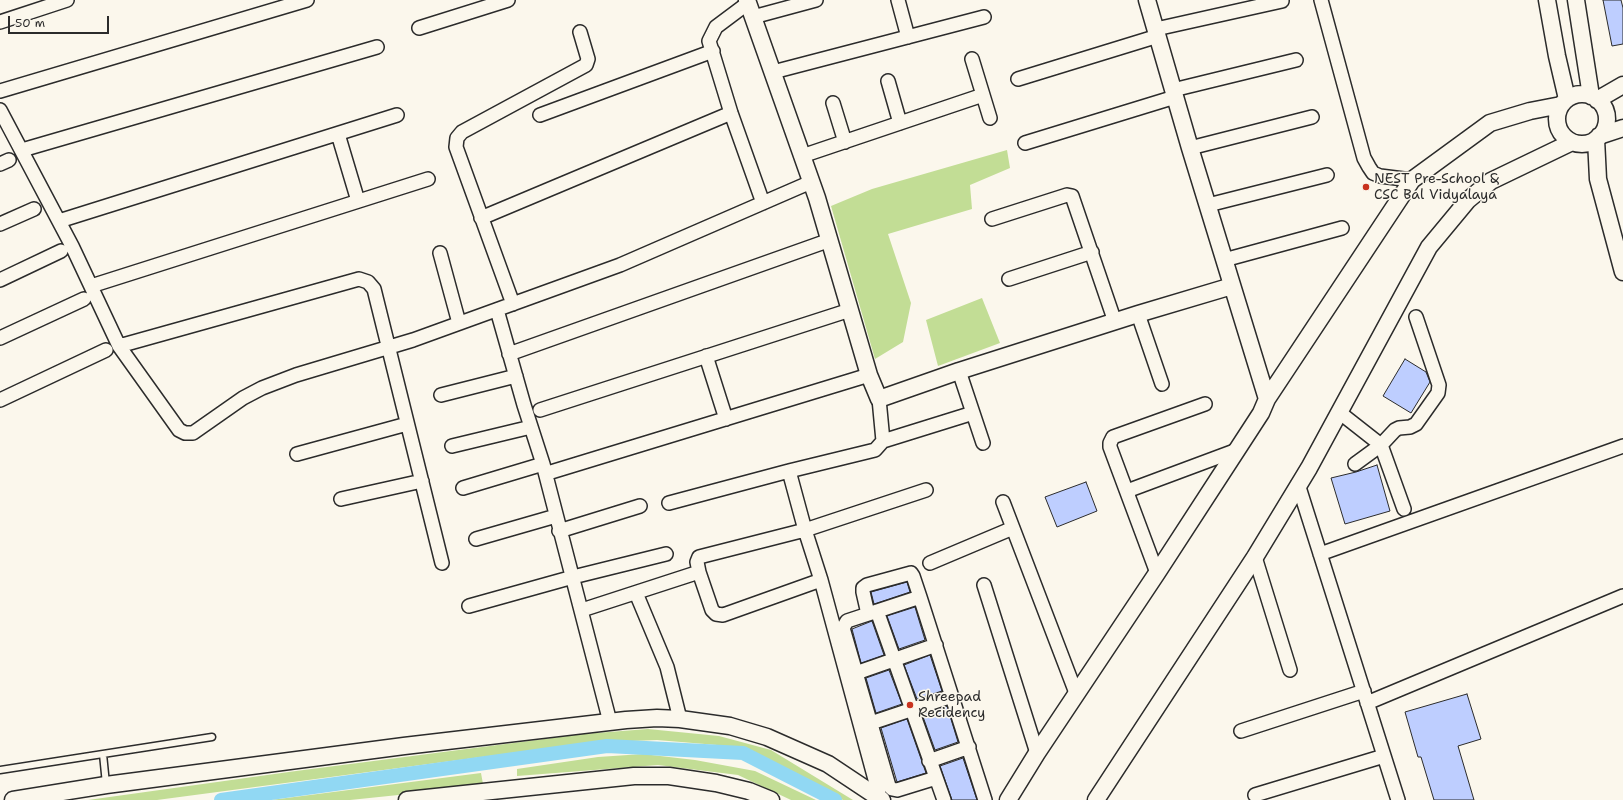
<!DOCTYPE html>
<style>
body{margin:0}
#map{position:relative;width:1623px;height:800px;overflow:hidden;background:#fbf7ec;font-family:"Shantell Sans",sans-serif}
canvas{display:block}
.scale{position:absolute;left:8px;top:16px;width:101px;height:18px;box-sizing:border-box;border:2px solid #2b2b2b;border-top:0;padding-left:5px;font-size:12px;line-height:14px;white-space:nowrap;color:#2b2b2b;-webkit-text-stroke:3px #fbf7ec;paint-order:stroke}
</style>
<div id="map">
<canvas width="1623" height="800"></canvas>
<div class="scale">50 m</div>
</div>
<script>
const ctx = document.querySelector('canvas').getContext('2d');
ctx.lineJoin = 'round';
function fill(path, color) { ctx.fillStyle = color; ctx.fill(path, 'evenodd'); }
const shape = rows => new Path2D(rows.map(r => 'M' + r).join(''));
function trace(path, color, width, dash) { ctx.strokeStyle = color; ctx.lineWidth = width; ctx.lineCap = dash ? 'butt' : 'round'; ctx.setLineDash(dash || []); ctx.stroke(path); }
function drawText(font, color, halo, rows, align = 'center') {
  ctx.font = font + ' "Shantell Sans",sans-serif'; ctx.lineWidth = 3; ctx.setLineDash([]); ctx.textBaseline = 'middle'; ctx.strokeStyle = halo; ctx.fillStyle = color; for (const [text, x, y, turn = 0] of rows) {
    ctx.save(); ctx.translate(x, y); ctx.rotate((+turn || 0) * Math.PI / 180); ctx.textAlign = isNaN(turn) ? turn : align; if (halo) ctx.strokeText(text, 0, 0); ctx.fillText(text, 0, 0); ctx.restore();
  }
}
fill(shape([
 [1007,150,1010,168,970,185,972,209,888,234,911,303,903,342,875,359,831,206,872,189],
 [982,298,1000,343,938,366,926,320],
 [648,729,719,736,771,750,853,800,843,800,751,752,717,745,657,740,607,742,542,749,157,800,88,800,296,771,583,734],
 [643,754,695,760,755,771,816,800,791,800,738,775,658,765,517,776,517,769,598,757],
 [481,773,483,784,408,794,350,800,271,800]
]), '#c2dd95');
trace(shape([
 [221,800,607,746,743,753,835,800]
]), '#91d8f3', 14);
const building = shape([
 [1603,0,1621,0,1623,8,1623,44,1612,46,1603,0],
 [1405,359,1426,372,1430,382,1411,413,1383,396,1405,359],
 [1377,465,1390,511,1345,524,1331,478,1356,472,1377,465],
 [1086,482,1097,511,1057,527,1045,497,1086,482],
 [907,582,910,592,874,604,871,592,907,582],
 [915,607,925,640,899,649,887,616,915,607],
 [872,621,884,655,861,663,852,629,872,621],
 [930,655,942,691,917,699,904,665,930,655],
 [889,670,902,704,876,713,866,678,889,670],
 [1467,694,1481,739,1458,746,1474,800,1434,800,1421,757,1418,757,1405,712,1467,694],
 [947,706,958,742,935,750,922,714,947,706],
 [907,719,926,773,897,782,881,728,907,719],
 [963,758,977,800,952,800,940,766,963,758]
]);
fill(building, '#beceff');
trace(building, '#2b2b2b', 1);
const service = shape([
 [103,754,106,784],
 [0,770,212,737]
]);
const minor = shape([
 [898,0,908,37],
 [1321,0,1364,158,1369,167,1373,173,1380,176,1412,180],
 [748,3,716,27,709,41,731,113,763,203],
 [753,17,816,0],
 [0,22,67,0],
 [419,28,508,0],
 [1156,29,1282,1],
 [972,59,990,118],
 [773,72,984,17],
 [1018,79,1158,36],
 [888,81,900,123],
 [1173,90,1296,60],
 [0,91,307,0],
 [833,103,845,142],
 [0,110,72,246,119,346,179,430,185,433,193,433,243,398,262,388,296,375,413,340,620,265,811,182],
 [540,115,713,51],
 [338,134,358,201],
 [1025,143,1175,97],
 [1190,148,1312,117],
 [22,150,377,47],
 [802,156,983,95],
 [0,164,9,160],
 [1208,205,1327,175],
 [481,218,731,113],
 [992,219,1067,195,1072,196,1115,322],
 [59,221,397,115],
 [0,224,34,209],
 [440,253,459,323],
 [1224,260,1342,228],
 [1009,279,1092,252],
 [0,280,61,251],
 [91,286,428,179],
 [513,304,456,147,457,138,462,132,586,65,588,59,580,32],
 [497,310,524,405,543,464,610,722],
 [1138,314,1162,384],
 [0,338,84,299],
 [119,346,359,279,368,282,374,289,442,563],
 [509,354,830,240],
 [706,356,726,419],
 [959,371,983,443],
 [441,395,516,376],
 [0,400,106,350],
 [540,410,850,310],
 [1339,412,1381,445,1404,509],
 [883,441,973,413],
 [452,446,531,427],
 [297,454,407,424],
 [1355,464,1381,445,1395,430,1399,428,1410,427,1416,424,1438,393,1439,385,1416,317],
 [789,471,805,530,821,580,880,798],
 [551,472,869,375],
 [1298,484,1398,800],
 [463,488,543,464],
 [1127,491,1237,450],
 [341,499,422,481],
 [1003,502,1076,693],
 [669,503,789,471,875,450,883,441,879,399],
 [559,531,640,506],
 [476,539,556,516],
 [1320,554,1623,446],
 [1255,557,1290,670],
 [930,563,1013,528],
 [1157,573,1110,447,1110,443,1113,437,1205,404],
 [821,580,723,615,716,614,712,610,699,572,697,562,699,557,805,530,926,490],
 [984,585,1037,753],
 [636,593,667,667,680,719],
 [920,597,847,621,843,628,889,786,892,789,897,790,936,778],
 [469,606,573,577,666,554],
 [582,610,699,572],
 [877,611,944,800],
 [868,614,863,592,863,588,867,585,911,573,913,576,920,597,985,800],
 [856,673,936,645],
 [1367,703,1623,596],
 [871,723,952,696],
 [1241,731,1364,691],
 [929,761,969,747],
 [1255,795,1384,756]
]);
const tertiary = shape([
 [747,0,817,198,869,375,879,399,959,371,1138,314,1232,286],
 [1147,0,1190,148,1267,399],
 [1547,0,1557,56,1567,99],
 [1576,0,1591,96],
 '1557 119a25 25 0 1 1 50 0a25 25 0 1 1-50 0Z',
 [1597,100,1623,85],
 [1599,136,1623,128],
 [1596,139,1598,179,1623,272],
 [13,800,106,785,404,746,626,720,657,718,680,719,730,726,767,737,828,764,882,800],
 [407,800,634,776,669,776,716,783,749,791,771,800],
 [1008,800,1037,753,1157,573,1261,413,1267,399,1412,180,1490,123,1530,111,1561,105],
 [1096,800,1255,557,1309,468,1429,247,1468,200,1491,181,1572,142]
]);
trace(service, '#2b2b2b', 9);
trace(minor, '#2b2b2b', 16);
trace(tertiary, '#2b2b2b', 19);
trace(service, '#fbf7ec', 6);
trace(minor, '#fbf7ec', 13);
trace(tertiary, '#fbf7ec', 16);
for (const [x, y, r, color] of [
 [1366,187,4,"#c8321e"],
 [910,705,4,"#c8321e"]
]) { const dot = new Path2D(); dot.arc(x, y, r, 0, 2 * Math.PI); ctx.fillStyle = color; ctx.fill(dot); trace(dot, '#fbf7ec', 1.5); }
drawText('14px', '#2b2b2b', '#fbf7ec', [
 ["NEST Pre-School &",1374,179],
 ["CSC Bal Vidyalaya",1374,195],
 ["Shreepad",918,697],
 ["Recidency",918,713]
], 'left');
</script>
